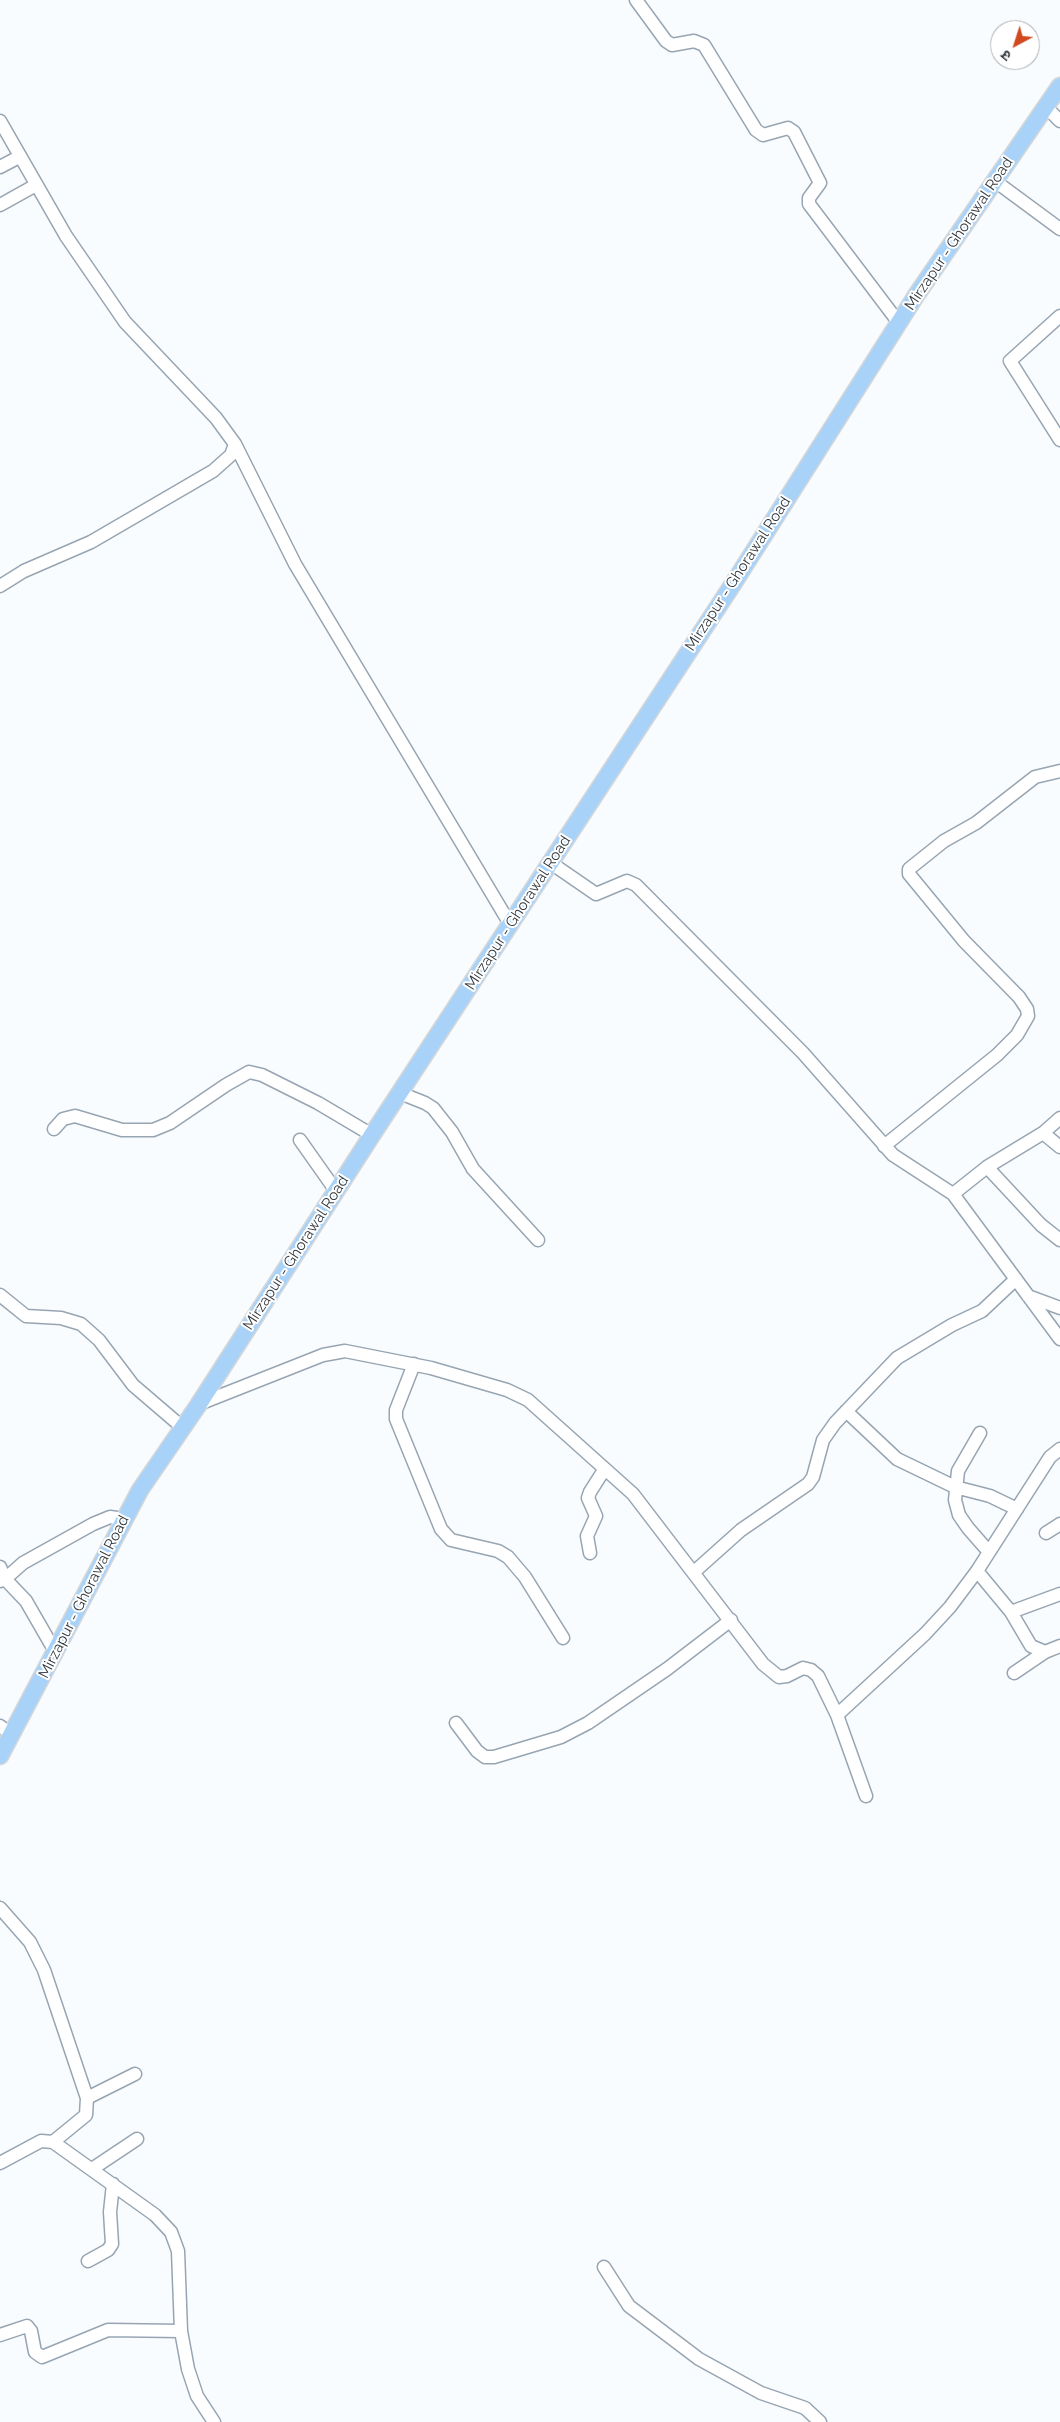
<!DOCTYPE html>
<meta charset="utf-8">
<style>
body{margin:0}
#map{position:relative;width:1060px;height:2422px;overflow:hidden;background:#f9fcff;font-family:Raleway,"Noto Sans Devanagari",sans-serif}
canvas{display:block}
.north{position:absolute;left:990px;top:20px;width:50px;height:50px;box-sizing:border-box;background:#fff;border:1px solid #adafb1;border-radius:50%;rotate:220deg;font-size:14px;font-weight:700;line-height:20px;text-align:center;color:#31373c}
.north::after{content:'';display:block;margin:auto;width:18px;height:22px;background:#d1491f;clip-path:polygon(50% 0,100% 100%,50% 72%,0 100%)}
</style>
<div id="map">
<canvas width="1060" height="2422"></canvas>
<div class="north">उ</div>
</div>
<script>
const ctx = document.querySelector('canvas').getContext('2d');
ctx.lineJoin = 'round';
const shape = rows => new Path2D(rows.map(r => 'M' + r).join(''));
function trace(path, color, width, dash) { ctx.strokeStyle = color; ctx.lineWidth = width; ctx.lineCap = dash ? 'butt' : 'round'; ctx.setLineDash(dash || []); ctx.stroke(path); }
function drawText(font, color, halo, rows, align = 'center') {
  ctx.font = font + ' Raleway,sans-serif'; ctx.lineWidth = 4; ctx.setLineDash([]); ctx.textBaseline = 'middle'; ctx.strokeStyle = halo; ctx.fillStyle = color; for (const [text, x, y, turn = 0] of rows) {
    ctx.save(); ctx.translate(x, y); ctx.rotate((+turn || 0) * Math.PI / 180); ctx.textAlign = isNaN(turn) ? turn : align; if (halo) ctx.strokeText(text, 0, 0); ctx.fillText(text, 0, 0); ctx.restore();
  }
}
const minor = shape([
 [636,0,666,41,672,45,694,41,704,45,756,130,763,135,788,128,794,132,820,183,809,198,809,204,899,323],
 [1046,107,1060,121],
 [0,121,66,236,125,322,216,418,235,444,295,564,510,924],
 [0,167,19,157],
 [995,181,1060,229],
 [0,205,36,185],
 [1060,316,1010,361,1060,440],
 [0,586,24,571,91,542,213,471,231,455,235,444],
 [551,863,596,894,627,881,636,885,803,1053,893,1155,953,1194,1060,1339],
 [400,1093,425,1103,433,1108,452,1132,473,1169,538,1240],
 [54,1129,63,1119,75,1116,122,1130,153,1130,170,1123,226,1085,249,1072,262,1075,318,1103,372,1135],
 [1043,1133,1060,1147],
 [300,1140,336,1191],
 [884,1146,997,1055,1017,1035,1028,1016,1027,1009,1019,997,964,941,909,874,909,869,944,841,976,823,1035,777,1060,771],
 [987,1167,1041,1225,1060,1240],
 [953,1194,987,1167,1043,1133,1060,1118],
 [0,1295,26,1316,61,1318,81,1324,99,1340,133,1385,182,1427],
 [1028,1296,1060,1308],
 [414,1364,396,1410,396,1419,441,1529,451,1540,498,1551,508,1557,525,1577,563,1638],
 [199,1404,323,1355,345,1351,431,1368,507,1390,528,1400,633,1494,763,1664,779,1677,787,1676,803,1668,811,1670,818,1676,837,1715,866,1796],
 [846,1411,897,1459,955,1487,990,1496,1017,1509],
 [980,1433,958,1471,955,1500,959,1515,968,1528,989,1552],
 [1046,1533,1060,1524],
 [590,1553,587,1536,596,1516,588,1498,590,1492,604,1470],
 [0,1567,5,1579,23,1563,93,1524,110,1517,124,1519],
 [977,1571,1011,1612,1031,1646,1045,1652,1060,1646],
 [694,1572,741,1530,808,1484,813,1477,823,1440,835,1423,897,1358,952,1325,982,1311,1016,1279],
 [0,1581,5,1579,26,1601,56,1653],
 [1011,1612,1060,1594],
 [1014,1673,1045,1652],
 [837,1715,925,1634,950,1607,977,1571,1050,1457,1060,1449],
 [456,1723,477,1751,485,1757,494,1757,561,1737,588,1723,667,1669,731,1620],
 [0,1726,11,1734],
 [0,1908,30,1942,44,1970,87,2098,86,2115,53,2142],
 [87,2098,135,2074],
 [0,2163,41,2141,53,2142,155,2215,171,2232,178,2251,181,2331,188,2369,197,2396,214,2422],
 [92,2169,137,2139],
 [88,2261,108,2250,112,2244,110,2212,113,2184],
 [604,2267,629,2306,699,2359,761,2393,805,2408,820,2422],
 [0,2335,27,2326,31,2331,35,2352,42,2357,108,2330,181,2331]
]);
const major = shape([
 [0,1756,140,1490,199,1404,372,1135,733,584,917,294,1060,86]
]);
trace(minor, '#97a5b2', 15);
trace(major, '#d6d7d8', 19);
trace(minor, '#fff', 12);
trace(major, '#a8d2f7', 16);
drawText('15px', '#31373c', '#fff', [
 ["Mirzapur - Ghorawal Road",959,234,-56],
 ["Mirzapur - Ghorawal Road",738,574,-57],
 ["Mirzapur - Ghorawal Road",518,913,-57],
 ["Mirzapur - Ghorawal Road",296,1253,-57],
 ["Mirzapur - Ghorawal Road",84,1597,-63]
]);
</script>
